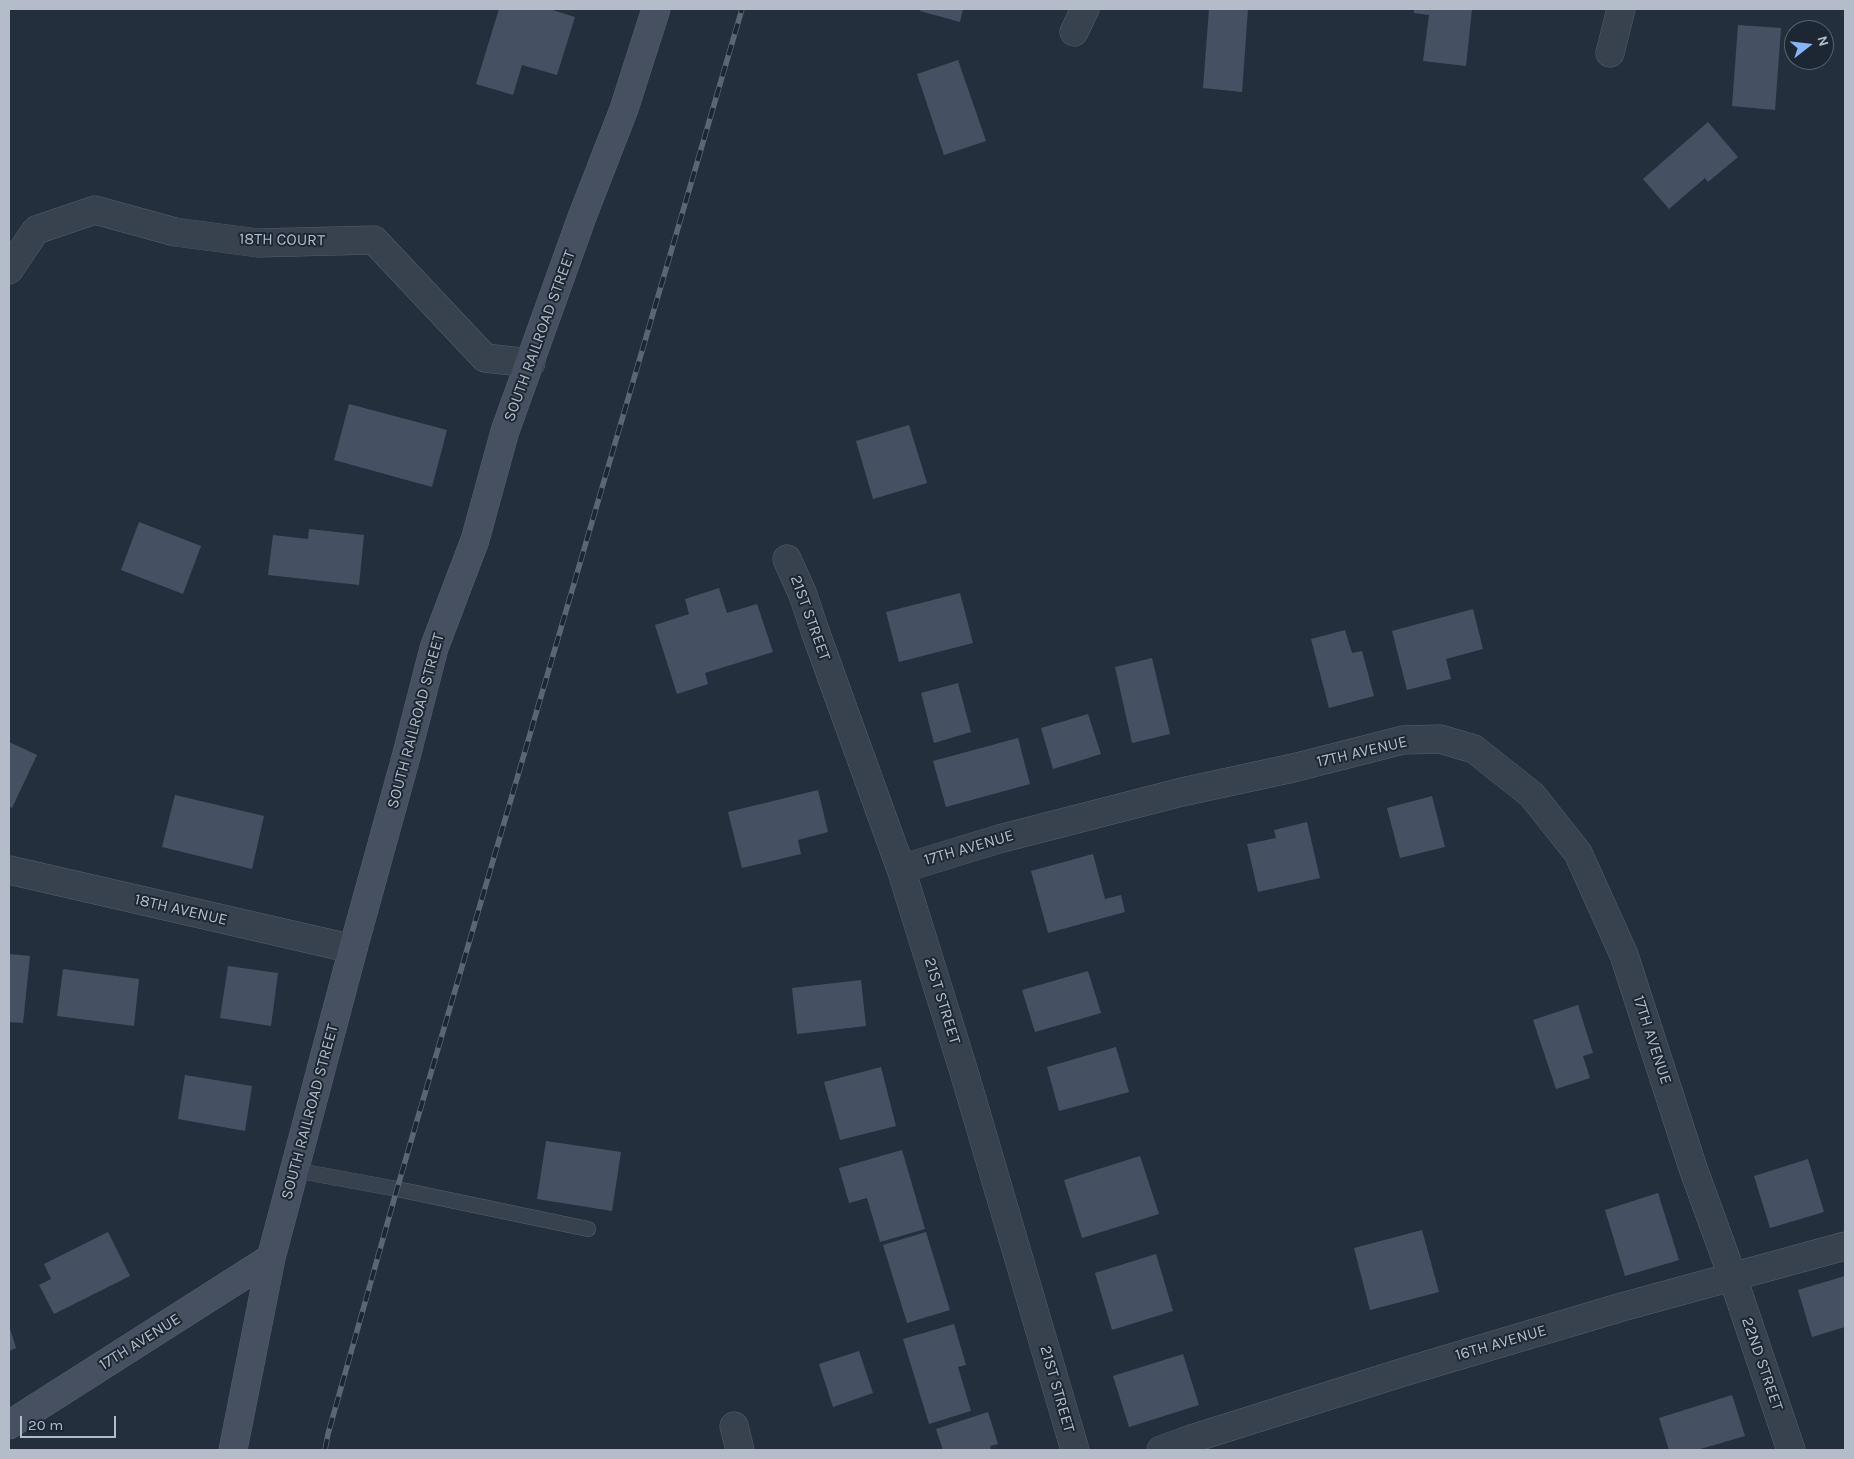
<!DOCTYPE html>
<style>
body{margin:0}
#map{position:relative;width:1854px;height:1459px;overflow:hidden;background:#242f3e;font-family:Karla,sans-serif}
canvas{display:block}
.frame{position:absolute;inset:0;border:10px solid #b4bcc9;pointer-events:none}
.north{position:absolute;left:1784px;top:20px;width:50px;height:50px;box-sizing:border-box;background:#1d2633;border:1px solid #59626f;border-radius:50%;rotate:74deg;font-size:14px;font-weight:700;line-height:20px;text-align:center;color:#b4bcc9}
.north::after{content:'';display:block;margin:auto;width:18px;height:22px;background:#8ab4f8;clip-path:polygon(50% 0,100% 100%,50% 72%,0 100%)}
.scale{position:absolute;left:20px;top:1416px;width:96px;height:22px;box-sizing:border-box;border:2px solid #b4bcc9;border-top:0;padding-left:6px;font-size:15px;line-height:18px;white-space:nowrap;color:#b4bcc9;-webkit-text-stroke:4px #1d2633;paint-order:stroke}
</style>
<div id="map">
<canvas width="1854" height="1459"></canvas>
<div class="frame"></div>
<div class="north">N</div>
<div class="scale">20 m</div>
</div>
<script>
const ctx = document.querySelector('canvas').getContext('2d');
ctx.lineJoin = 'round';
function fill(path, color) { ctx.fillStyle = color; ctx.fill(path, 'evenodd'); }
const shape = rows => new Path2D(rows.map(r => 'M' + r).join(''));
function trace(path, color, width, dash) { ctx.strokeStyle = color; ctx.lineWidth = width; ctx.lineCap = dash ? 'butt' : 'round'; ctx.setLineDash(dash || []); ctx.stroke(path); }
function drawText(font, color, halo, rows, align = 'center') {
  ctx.font = font + ' Karla,sans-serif'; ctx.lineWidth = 4; ctx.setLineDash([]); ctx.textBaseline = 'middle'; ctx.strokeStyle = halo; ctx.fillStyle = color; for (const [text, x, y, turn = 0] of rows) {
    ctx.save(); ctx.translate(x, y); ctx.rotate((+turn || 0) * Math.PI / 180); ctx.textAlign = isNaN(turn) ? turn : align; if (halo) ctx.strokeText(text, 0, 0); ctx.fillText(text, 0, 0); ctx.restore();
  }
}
fill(shape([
 [499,9,549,9,575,17,557,75,522,65,513,95,476,84],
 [921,9,963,9,960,22,920,11],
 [1209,9,1248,9,1242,92,1203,88],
 [1414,9,1472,9,1466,66,1423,61,1429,15,1414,13],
 [1738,25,1781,28,1775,110,1732,106],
 [958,60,986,141,944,155,917,74],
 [1708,122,1738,157,1708,182,1705,178,1669,209,1643,179],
 [349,404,447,430,432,487,334,460],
 [909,425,927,483,873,499,856,441],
 [139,522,201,546,183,594,121,570],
 [309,529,364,535,359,585,268,575,273,535,308,539],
 [719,588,727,613,757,604,773,652,705,673,708,684,677,694,655,625,689,614,685,599],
 [960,593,973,643,899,662,886,612],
 [1473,609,1483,649,1446,659,1451,679,1407,690,1392,631],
 [1345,630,1352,653,1362,651,1374,696,1329,708,1311,639],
 [1152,658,1170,734,1132,743,1115,667],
 [958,683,971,732,934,743,921,693],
 [1088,714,1101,754,1053,769,1041,728],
 [1018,738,1030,784,946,807,933,761],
 [9,742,37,755,12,808,9,806],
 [818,790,828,832,798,840,801,854,742,868,728,812],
 [175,795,264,816,252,869,162,847],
 [1432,796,1445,847,1400,858,1387,808],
 [1307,822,1320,878,1258,892,1247,844,1276,838,1274,830],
 [1093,854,1105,899,1121,895,1125,912,1048,933,1031,871],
 [9,954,30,956,23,1023,9,1022],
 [228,966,278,973,271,1026,220,1018],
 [63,969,139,979,134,1026,57,1016],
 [1088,971,1101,1013,1035,1032,1022,990],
 [861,980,866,1026,797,1034,792,988],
 [1578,1005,1593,1053,1583,1056,1590,1078,1556,1089,1533,1020],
 [1116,1047,1129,1092,1059,1111,1047,1067],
 [881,1067,896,1126,840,1140,824,1082],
 [185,1075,252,1086,245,1131,178,1119],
 [546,1141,621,1152,612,1211,537,1199],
 [902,1150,925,1229,880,1242,867,1198,849,1203,839,1168],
 [1140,1156,1159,1214,1082,1238,1064,1180],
 [1808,1159,1824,1212,1770,1228,1754,1176],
 [1658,1193,1679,1260,1625,1276,1605,1210],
 [1422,1230,1439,1292,1370,1310,1354,1248],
 [108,1232,130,1276,54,1314,39,1285,51,1279,44,1264],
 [926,1232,950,1310,907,1323,883,1245],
 [1156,1254,1173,1311,1112,1330,1095,1273],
 [1845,1276,1845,1327,1812,1337,1798,1290],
 [954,1324,966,1365,958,1367,971,1411,929,1424,903,1339],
 [9,1325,16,1348,9,1351],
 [859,1351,873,1393,833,1407,819,1364],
 [1183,1354,1199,1405,1129,1427,1113,1376],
 [1732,1395,1745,1436,1697,1450,1669,1450,1659,1418],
 [988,1412,998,1444,990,1446,991,1450,943,1450,936,1429]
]), '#455162');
const lane = shape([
 [294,1170,397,1189,588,1229]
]);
const street = shape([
 [1074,32,1085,9],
 [1610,53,1621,9],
 [9,270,36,230,95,210,175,232,258,243,374,240,485,358,531,363],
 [787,559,803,595,815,631,901,869,964,1072,1075,1450],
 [901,869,999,839,1182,792,1293,768,1403,740,1440,739,1474,749,1532,795,1578,853,1624,955,1693,1168,1733,1278,1791,1450],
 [9,870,353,949],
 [734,1426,740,1450],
 [1161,1450,1191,1439,1407,1371,1622,1307,1845,1246]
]);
const secondary = shape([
 [9,1425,271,1258],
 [233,1450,271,1258,353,949,406,757,434,648,475,540,505,431,582,217,624,109,656,9]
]);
trace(lane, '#565f6c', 16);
trace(street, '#565f6c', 29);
trace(secondary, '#565f6c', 29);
trace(lane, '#38414e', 15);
trace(street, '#38414e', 28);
trace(secondary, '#465061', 28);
const rail = shape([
 [325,1450,328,1434,397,1189,742,9]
]);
trace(rail, '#5a6575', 5.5);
trace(rail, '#1d2633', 4, [11]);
drawText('16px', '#b4bcc9', '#1d2633', [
 ["18TH COURT",282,240,1],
 ["SOUTH RAILROAD STREET",540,336,-70],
 ["21ST STREET",810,618,70],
 ["SOUTH RAILROAD STREET",416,721,-75],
 ["17TH AVENUE",1362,752,-13],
 ["17TH AVENUE",969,848,-16],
 ["18TH AVENUE",181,910,13],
 ["21ST STREET",942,1001,73],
 ["17TH AVENUE",1652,1040,72],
 ["SOUTH RAILROAD STREET",310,1112,-75],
 ["17TH AVENUE",140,1342,-32],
 ["16TH AVENUE",1501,1343,-16],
 ["22ND STREET",1762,1364,71],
 ["21ST STREET",1057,1389,74]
]);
</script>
